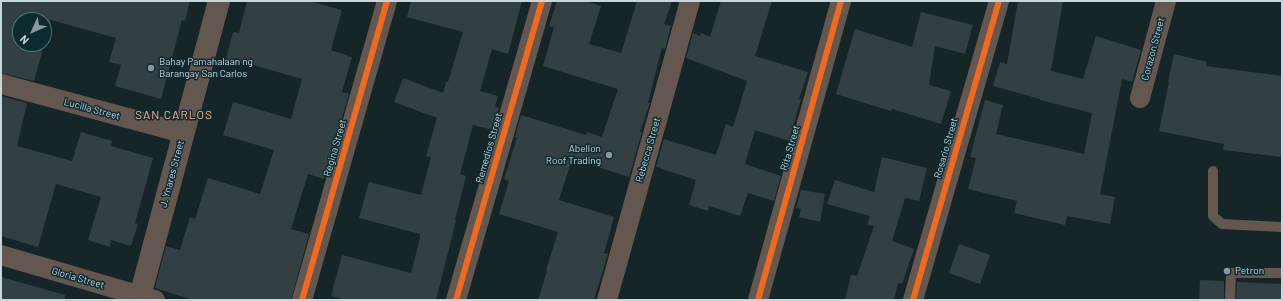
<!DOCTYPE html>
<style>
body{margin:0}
#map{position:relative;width:1283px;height:301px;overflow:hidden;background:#152528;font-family:Barlow,sans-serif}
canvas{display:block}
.frame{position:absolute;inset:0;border:2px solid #c7d6da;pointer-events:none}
.north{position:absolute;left:12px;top:12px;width:40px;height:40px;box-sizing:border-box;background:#0d2a30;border:1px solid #576f74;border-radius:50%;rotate:225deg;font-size:11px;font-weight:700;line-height:16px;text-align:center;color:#c7d6da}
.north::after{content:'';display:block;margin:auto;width:14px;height:18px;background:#89989c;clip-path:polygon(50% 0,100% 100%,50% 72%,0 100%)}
</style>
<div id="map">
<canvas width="1283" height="301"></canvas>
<div class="frame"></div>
<div class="north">N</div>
</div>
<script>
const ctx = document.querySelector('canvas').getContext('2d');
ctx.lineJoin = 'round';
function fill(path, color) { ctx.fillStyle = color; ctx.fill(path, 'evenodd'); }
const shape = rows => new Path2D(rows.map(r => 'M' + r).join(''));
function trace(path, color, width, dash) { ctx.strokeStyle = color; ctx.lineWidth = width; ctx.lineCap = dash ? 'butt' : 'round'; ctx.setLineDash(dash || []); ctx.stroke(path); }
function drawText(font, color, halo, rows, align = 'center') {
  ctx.font = font + ' Barlow,sans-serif'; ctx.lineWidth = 3; ctx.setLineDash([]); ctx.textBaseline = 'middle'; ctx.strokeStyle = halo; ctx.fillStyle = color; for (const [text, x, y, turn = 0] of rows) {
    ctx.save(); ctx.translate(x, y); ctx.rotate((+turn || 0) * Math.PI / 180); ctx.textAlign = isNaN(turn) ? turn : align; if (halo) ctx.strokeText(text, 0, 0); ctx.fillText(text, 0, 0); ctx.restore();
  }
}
fill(shape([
 [1,1,190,1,185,21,182,20,161,99,115,86,121,65,109,62,116,38,51,20,34,81,1,73],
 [20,20,44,20,44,44,20,44],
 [247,1,309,1,342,10,331,50,352,57,342,92,349,94,324,179,308,174,291,229,309,234,291,300,193,300,155,288,166,246,180,250,190,217,195,219,208,178,260,194,274,150,223,135,233,102,291,119,302,79,250,64,250,66,226,59,233,32,239,33],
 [411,1,522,1,508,54,492,49,480,91,498,96,495,107,499,108,493,130,473,125,460,174,466,176,455,220,456,221,436,300,347,300,331,296,342,255,411,273,420,238,420,234,359,218,369,182,421,195,431,157,426,156,437,118,394,102,403,78,443,93,446,82,448,82,463,32,407,17],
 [557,1,586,1,601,6,589,44,621,53,637,1,672,1,664,24,671,26,665,49,662,48,648,103,650,103,640,132,642,132,629,177,572,159,559,200,614,217,604,253,608,254,594,300,538,300,547,271,546,270,558,232,499,214,509,181,504,179,517,137,515,137,521,115,586,135,587,132,602,137,618,89,543,66,554,27,549,26],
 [721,1,772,1,755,56,808,72,799,99,801,99,789,141,755,130,745,164,781,176,774,201,748,193,740,216,709,206,708,211,689,205,696,180,656,167,664,139,716,155,726,124,733,127,747,81,686,58,693,33,700,36,701,33,710,37],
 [1018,1,1063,1,1051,71,1083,79,1096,36,1141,50,1132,82,1122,79,1100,194,1115,197,1110,224,1067,216,1065,225,1014,213,1017,201,968,189,976,158,970,157,985,100,1003,105,996,134,1084,154,1092,113,1040,100,1040,99,993,86,1000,62,1007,64],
 [921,12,973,25,965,54,935,46,929,85,951,91,941,124,892,109,891,111,836,94,855,29,912,47],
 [1174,54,1207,62,1206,66,1282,76,1282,157,1223,150,1224,144,1159,131,1169,82,1168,82],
 [1,96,27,103,17,146,72,161,81,132,112,141,111,146,153,158,135,223,138,224,131,246,111,240,110,247,88,240,101,197,56,184,38,247,1,236],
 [882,157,927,168,919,201,905,198,892,241,914,249,902,284,898,283,894,300,845,300,851,275,857,276,874,226,867,225,870,216,827,204,835,180,874,192],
 [801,190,825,194,820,222,799,217,801,209,796,208],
 [959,244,990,255,980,284,949,273],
 [1,277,65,295,65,300,1,300],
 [1200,280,1224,281,1224,300,1199,300],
 [1237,282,1282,284,1282,300,1236,300]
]), '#324043');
trace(shape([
 [1213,171,1213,216,1222,224,1282,227],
 [1230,300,1231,273,1282,273]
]), '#635750', 10);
trace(shape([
 [1,84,183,133],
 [1140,98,1166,1],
 [1,255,155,300],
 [302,300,387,1],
 [456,300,542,1],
 [607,300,690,1],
 [758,300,841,1],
 [913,300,999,1]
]), '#635750', 20);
trace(shape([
 [139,300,219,1]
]), '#635750', 22);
trace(shape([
 [302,300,387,1],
 [456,300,542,1],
 [758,300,841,1],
 [913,300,999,1]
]), '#ed6a23', 6);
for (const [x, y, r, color] of [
 [151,68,4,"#89989c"],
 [609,155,4,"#89989c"],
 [1227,271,4,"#89989c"]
]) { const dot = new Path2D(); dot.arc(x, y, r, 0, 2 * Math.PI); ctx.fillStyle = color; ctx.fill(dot); trace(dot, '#0d2a30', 1.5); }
drawText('10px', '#c7d6da', '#0d2a30', [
 ["Corazon Street",1153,49,-75],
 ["Lucilla Street",92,109,15],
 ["Regina Street",335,148,-74],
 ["Remedios Street",489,148,-74],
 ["Rita Street",790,148,-74],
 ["Rosario Street",946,148,-74],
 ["Rebecca Street",648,150,-74],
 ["J. Ynares Street",172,174,-75],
 ["Gloria Street",78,278,16]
]);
drawText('10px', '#c7d6da', '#0d2a30', [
 ["Bahay Pamahalaan ng",159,62],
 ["Barangay San Carlos",159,74],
 ["Abellon",601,149,"right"],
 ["Roof Trading",601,161,"right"],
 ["Petron",1235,271]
], 'left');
ctx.letterSpacing = '1px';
drawText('12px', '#fbb28b', '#0d2a30', [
 ["SAN CARLOS",174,115]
]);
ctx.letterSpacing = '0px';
</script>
